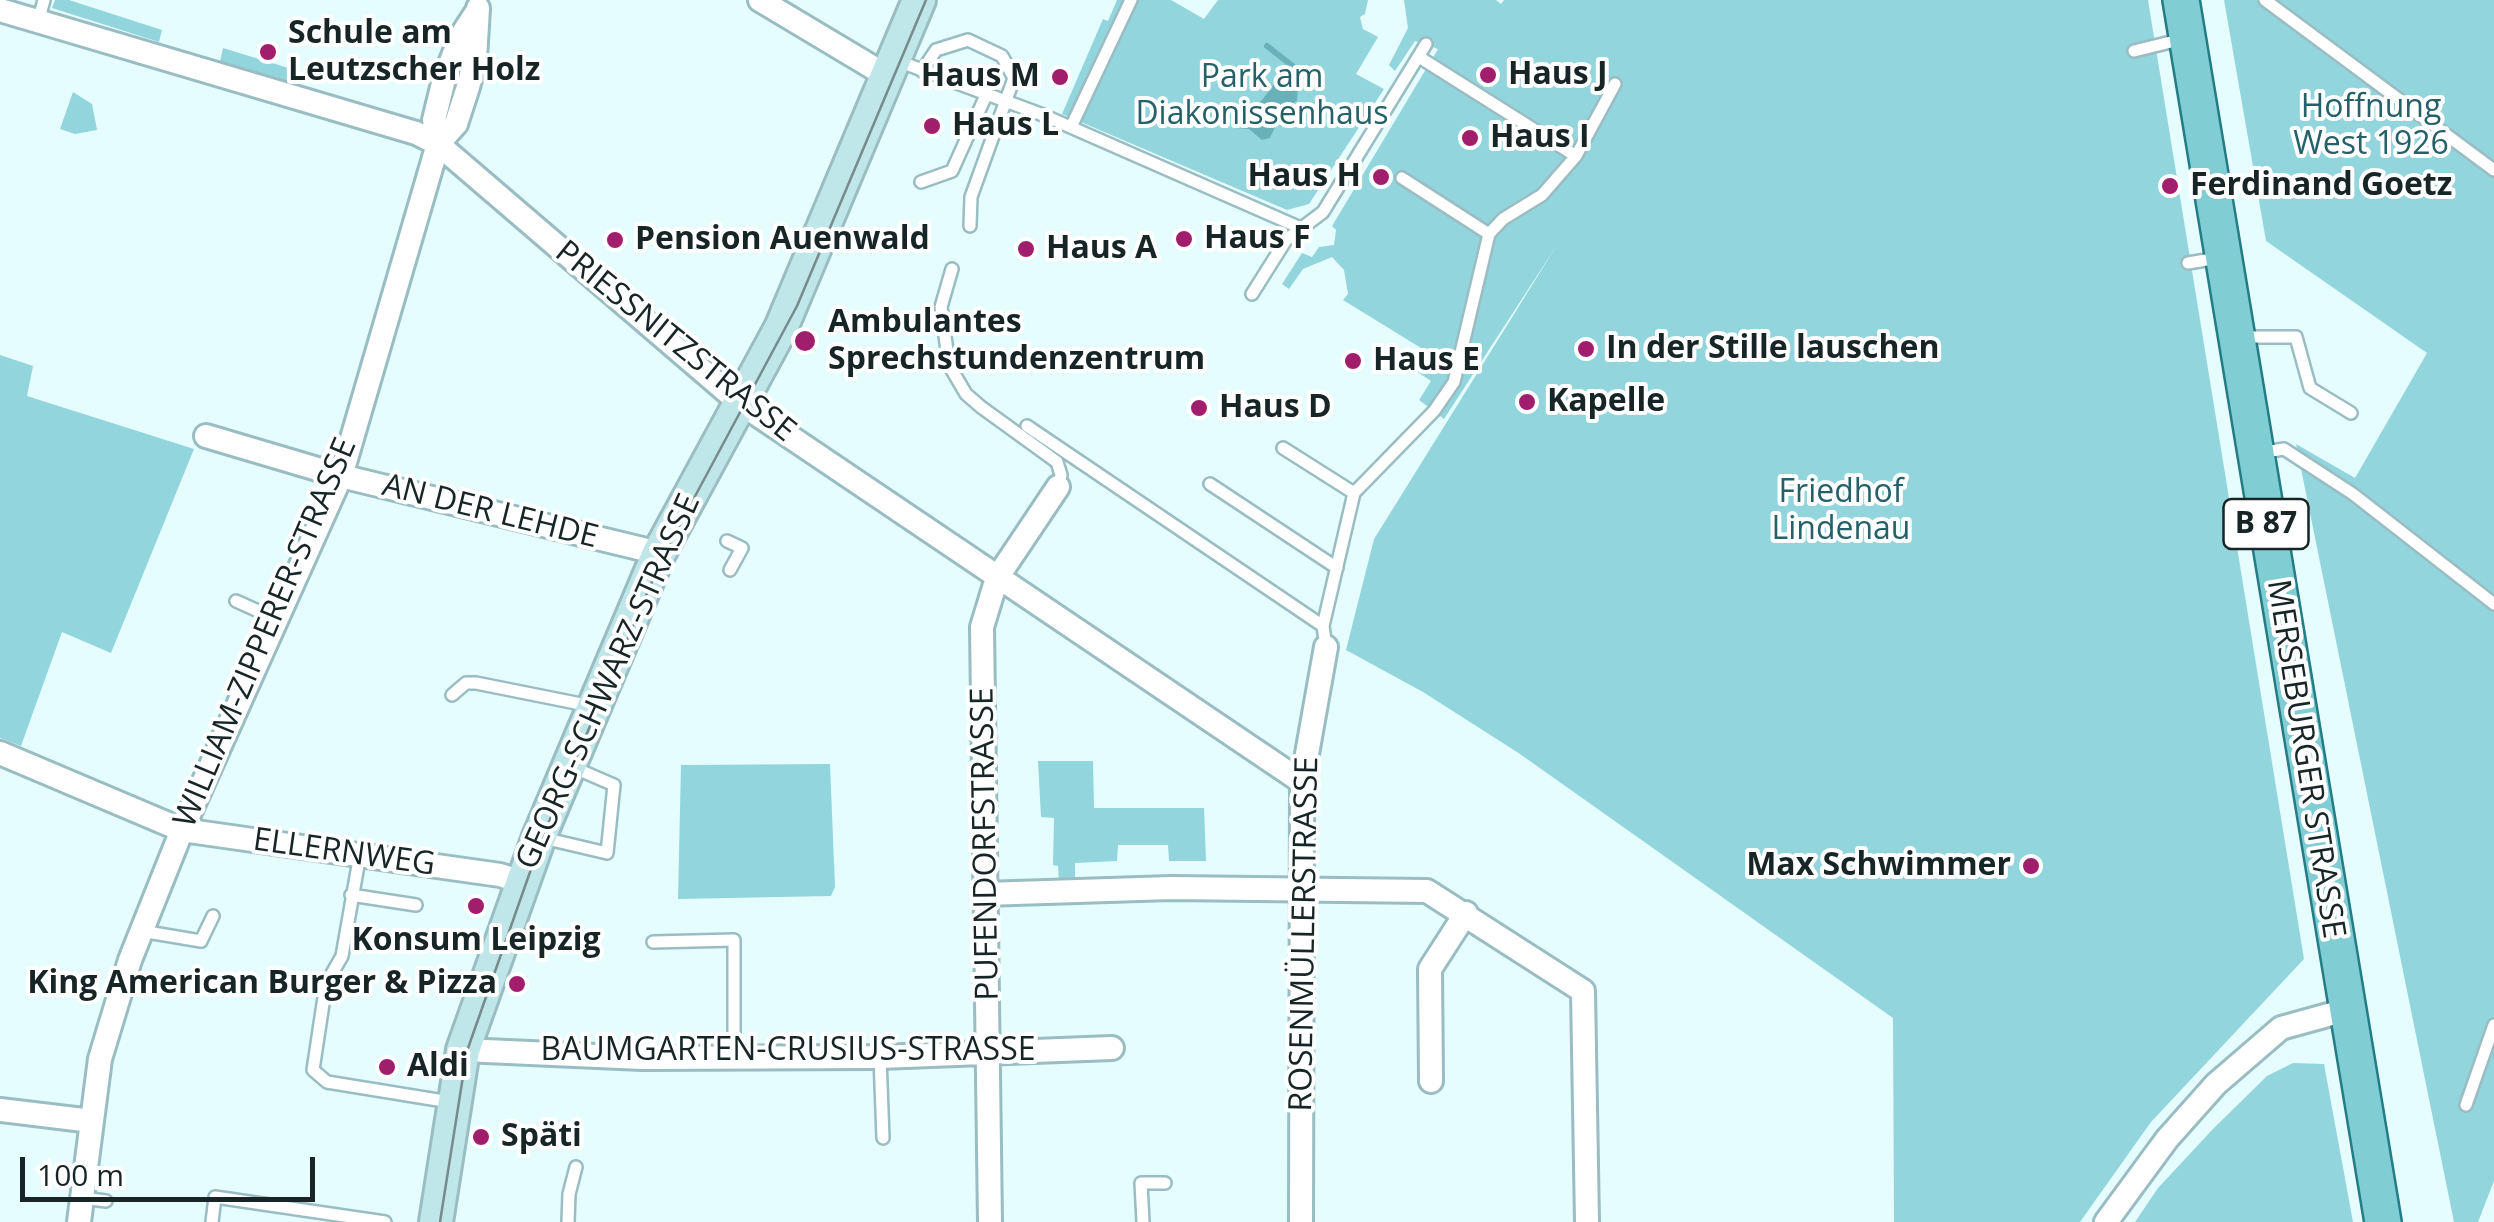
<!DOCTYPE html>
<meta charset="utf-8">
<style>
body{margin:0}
#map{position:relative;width:2494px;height:1222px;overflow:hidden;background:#e6fdff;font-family:"Open Sans",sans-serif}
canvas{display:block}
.scale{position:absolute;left:20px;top:1157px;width:295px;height:45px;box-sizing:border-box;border:5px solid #172527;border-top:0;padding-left:12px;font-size:30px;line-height:35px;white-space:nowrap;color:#172527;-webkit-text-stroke:8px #fff;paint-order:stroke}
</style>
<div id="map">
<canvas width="2494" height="1222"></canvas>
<div class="scale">100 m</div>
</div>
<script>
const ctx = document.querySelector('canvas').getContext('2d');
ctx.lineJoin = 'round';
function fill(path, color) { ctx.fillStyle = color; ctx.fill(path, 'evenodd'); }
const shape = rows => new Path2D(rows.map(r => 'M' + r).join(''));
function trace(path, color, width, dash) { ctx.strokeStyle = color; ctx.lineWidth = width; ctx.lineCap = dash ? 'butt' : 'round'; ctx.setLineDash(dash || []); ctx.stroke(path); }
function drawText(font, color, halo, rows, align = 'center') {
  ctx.font = font + ' "Open Sans",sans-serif'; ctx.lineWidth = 8; ctx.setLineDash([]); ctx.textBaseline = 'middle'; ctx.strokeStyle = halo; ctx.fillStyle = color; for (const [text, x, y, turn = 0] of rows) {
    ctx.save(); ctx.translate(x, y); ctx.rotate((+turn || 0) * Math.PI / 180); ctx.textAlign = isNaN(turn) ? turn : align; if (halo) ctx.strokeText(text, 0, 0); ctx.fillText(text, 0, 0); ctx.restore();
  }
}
fill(shape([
 [55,0,69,0,162,30,159,42,52,8],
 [1117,0,1171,0,1204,19,1218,0,1368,0,1365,14,1360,17,1363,29,1378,37,1356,74,1384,89,1309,204,1287,210,1062,114,1103,19,1108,21],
 [1404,0,1496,0,1501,4,1504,0,2148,0,2304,959,2151,1122,2080,1222,1894,1222,1893,1018,1520,754,1423,692,1346,650,1374,539,1557,245,1444,419,1419,400,1431,381,1410,367,1421,348,1343,300,1348,294,1344,270,1332,257,1303,269,1289,289,1282,284,1302,253,1312,257,1319,247,1334,245,1336,230,1332,226,1438,49,1415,41,1395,71,1389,65,1408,28],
 [2224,0,2494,0,2494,1181,2478,1222,2454,1222,2296,444,2355,478,2427,353,2266,241],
 [223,48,295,70,292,85,220,62],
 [73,92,92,104,97,130,75,134,60,129],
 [0,355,33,366,27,396,194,449,111,653,62,632,21,746,0,738],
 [1038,761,1093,761,1094,808,1204,808,1206,861,1169,861,1168,845,1118,845,1117,861,1075,863,1075,882,1059,883,1058,866,1053,865,1054,818,1041,817],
 [830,764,835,887,831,896,678,899,681,765],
 [2293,1063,2324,1064,2353,1222,2135,1222,2158,1188,2213,1129,2267,1076]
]), '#93d5dd');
fill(shape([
 [1277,80,1298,86,1297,101,1284,108,1270,138,1262,140,1249,129,1236,128,1234,122,1262,100]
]), '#69b1b9');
trace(shape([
 [1267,46,1299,71,1298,86]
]), '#69b1b9', 6);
const lane = shape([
 [2265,0,2494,170],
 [38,22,44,0],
 [2134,51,2183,39],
 [1419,57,1576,156],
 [898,61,1043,115,1303,229],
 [922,71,936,50,968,40,1002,56,1014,78,971,197,970,226],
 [1071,127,1131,0],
 [921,182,952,171,987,93],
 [1489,234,1503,219,1542,195,1576,156,1615,84],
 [2188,263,2218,258],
 [952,269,941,307,949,365,966,394,981,407,1057,462,1061,475,1058,487],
 [1252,294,1286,240,1323,212,1426,44],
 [2241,337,2296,337,2310,388,2351,413],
 [1027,426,1323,626,1326,647],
 [1283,448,1354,493,1323,626],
 [2259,453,2284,449,2353,494,2494,604],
 [1210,484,1337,568],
 [1354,493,1434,411,1454,382,1489,234,1402,178],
 [727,541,742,548,730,570],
 [236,601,276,619],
 [452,695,466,683,476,683,591,706],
 [543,838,607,853,614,785,570,766],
 [360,854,342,956,326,984,313,1070,327,1082,450,1102],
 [351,895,416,905],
 [141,931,201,941,213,916],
 [653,942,734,940,734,1057],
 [880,1057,883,1138],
 [2466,1105,2494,1025],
 [82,1198,106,1201],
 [212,1222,215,1197,385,1222],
 [568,1222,569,1194,576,1167],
 [1143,1222,1141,1183,1165,1183]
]);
const street = shape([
 [760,0,887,76],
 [0,10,416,133,438,144,740,403,1302,782],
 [438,144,456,124,468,87,475,59,478,8],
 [206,436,341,476,659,553],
 [0,753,182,830,500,875,522,882],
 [984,894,1171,888,1427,891,1583,991,1587,1222],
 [463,1050,642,1058,880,1057,1112,1048],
 [1431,1081,1430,969,1466,913],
 [0,1110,92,1121],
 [79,1222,100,1059,130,960,182,830,341,476,438,144,434,120,444,79,461,36,476,13],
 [990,1222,982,627,997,578,1058,487],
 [1301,1222,1302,782,1326,647],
 [2106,1222,2167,1139,2216,1084,2281,1028,2346,1010]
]);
const secondary = shape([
 [436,1222,463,1050,539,837,659,553,781,328,919,0]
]);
const primary = shape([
 [2181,0,2383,1222]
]);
trace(lane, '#99bdc2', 16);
trace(street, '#99bdc2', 28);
trace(secondary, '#99bdc2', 38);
trace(primary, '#247c85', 40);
trace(lane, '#fff', 11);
trace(street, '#fff', 22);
trace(secondary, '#bfe6e9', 32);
trace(primary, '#80cdd4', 35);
trace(shape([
 [440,1222,467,1051,542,838,663,556,797,306,926,0]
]), '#778a8c', 2.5);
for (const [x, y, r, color] of [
 [268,52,10,"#a11e6d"],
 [1488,75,10,"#a11e6d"],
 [1060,77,10,"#a11e6d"],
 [932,126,10,"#a11e6d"],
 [1470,138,10,"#a11e6d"],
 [1381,177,10,"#a11e6d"],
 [2170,186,10,"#a11e6d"],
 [1184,239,10,"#a11e6d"],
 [615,240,10,"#a11e6d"],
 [1026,249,10,"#a11e6d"],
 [805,341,12,"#a11e6d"],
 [1586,349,10,"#a11e6d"],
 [1353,361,10,"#a11e6d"],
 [1527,402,10,"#a11e6d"],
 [1199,408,10,"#a11e6d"],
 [2031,866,10,"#a11e6d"],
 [476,906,10,"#a11e6d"],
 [517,984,10,"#a11e6d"],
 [387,1067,10,"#a11e6d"],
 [481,1137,10,"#a11e6d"]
]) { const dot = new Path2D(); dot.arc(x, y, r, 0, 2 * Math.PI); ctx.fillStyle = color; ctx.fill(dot); trace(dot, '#fff', 4); }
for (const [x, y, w] of [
 [2266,524,85]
]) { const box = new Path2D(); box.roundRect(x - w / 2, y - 25, w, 50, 8); ctx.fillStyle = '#fff'; ctx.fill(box); trace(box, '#172527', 2.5); }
drawText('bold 30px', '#172527', null, [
 ["B 87",2266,524]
]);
drawText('bold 32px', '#172527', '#fff', [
 ["Schule am",288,34],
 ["Leutzscher Holz",288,71],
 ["Haus J",1508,75],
 ["Haus M",1040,77,"right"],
 ["Haus L",952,126],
 ["Haus I",1490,138],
 ["Haus H",1361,177,"right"],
 ["Ferdinand Goetz",2190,186],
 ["Haus F",1204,239],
 ["Pension Auenwald",635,240],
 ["Haus A",1046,249],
 ["Ambulantes",828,323],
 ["Sprechstundenzentrum",828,360],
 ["In der Stille lauschen",1606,349],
 ["Haus E",1373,361],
 ["Kapelle",1547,402],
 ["Haus D",1219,408],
 ["Max Schwimmer",2011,866,"right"],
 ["Konsum Leipzig",476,941,"center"],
 ["King American Burger & Pizza",497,984,"right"],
 ["Aldi",407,1067],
 ["Späti",501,1137]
], 'left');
drawText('32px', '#256168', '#fff', [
 ["Park am",1262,78],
 ["Diakonissenhaus",1262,115],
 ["Hoffnung",2371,108],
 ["West 1926",2371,145],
 ["Friedhof",1841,493],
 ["Lindenau",1841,530]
]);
drawText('32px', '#172527', '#fff', [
 ["PRIESSNITZSTRASSE",675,342,39],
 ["AN DER LEHDE",490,512,14],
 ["WILLIAM-ZIPPERER-STRASSE",266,633,-67],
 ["GEORG-SCHWARZ-STRASSE",609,682,-66],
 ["MERSEBURGER STRASSE",2305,759,81],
 ["PUFENDORFSTRASSE",986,844,-91],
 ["ELLERNWEG",344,853,8],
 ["ROSENMÜLLERSTRASSE",1305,934,-89],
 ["BAUMGARTEN-CRUSIUS-STRASSE",788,1051]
]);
</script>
